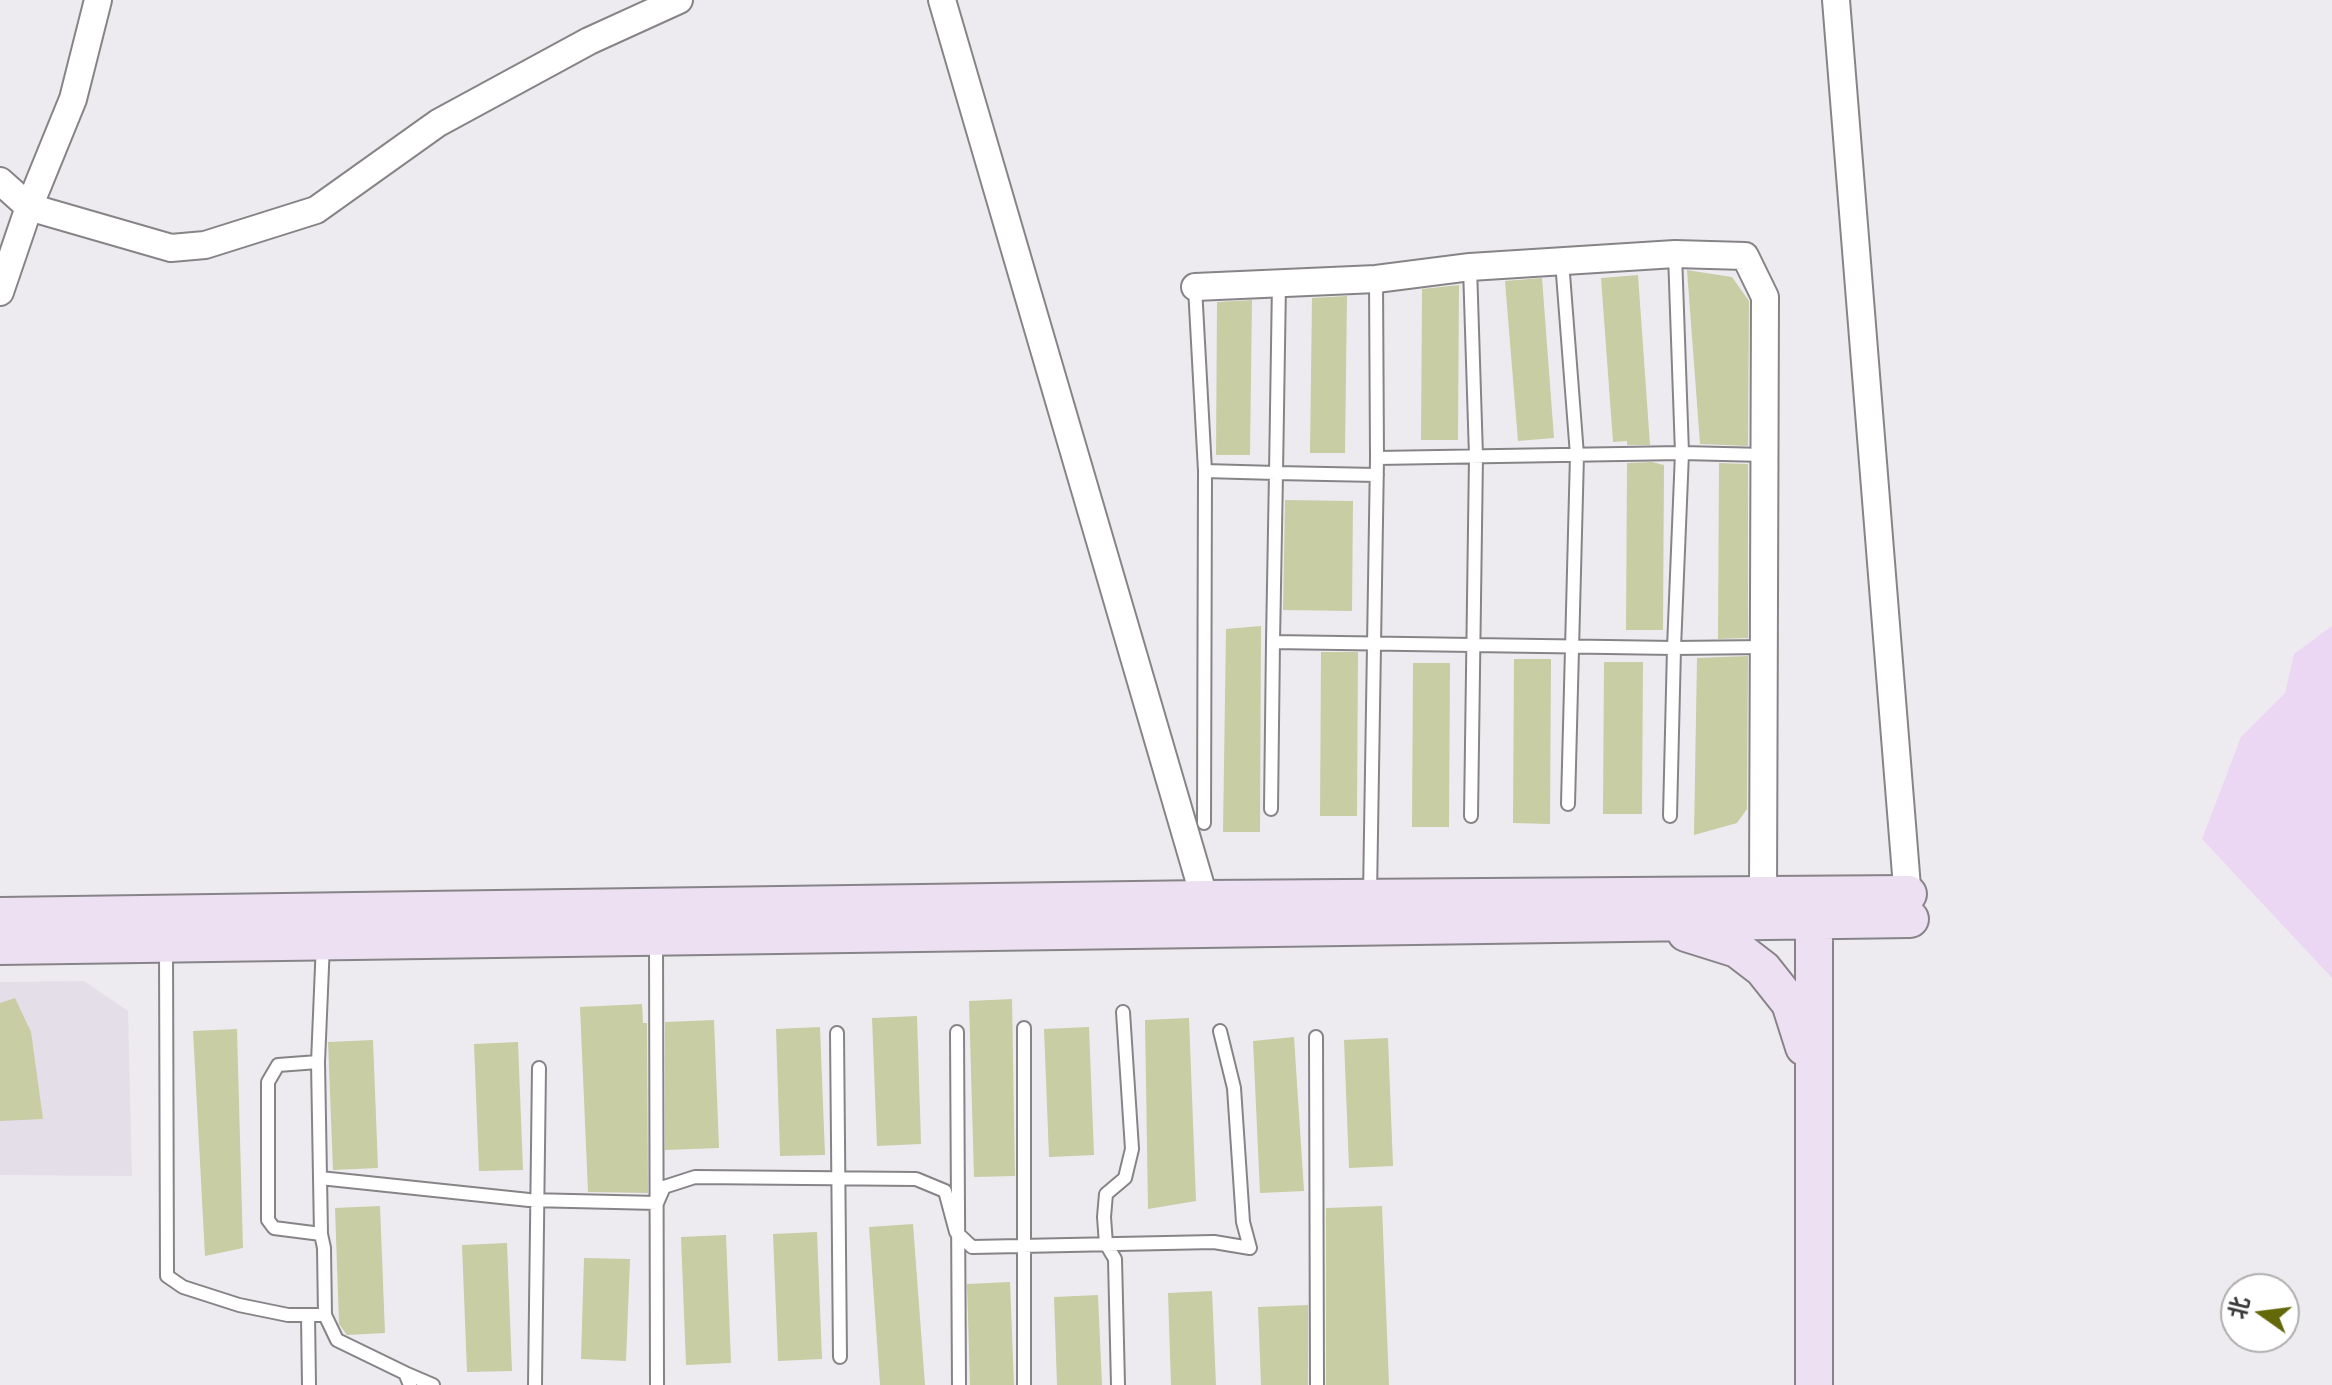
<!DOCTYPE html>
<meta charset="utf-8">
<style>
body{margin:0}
#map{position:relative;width:2332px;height:1385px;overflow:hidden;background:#eeebf0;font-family:Inter,"Noto Sans SC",sans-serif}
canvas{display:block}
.north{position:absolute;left:2220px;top:1273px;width:80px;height:80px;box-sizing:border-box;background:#fff;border:2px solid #b0afb0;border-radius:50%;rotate:284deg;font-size:22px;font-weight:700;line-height:32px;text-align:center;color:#39383a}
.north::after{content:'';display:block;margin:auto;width:28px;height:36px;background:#636808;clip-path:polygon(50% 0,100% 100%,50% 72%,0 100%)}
</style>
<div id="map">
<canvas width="2332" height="1385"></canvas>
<div class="north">北</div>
</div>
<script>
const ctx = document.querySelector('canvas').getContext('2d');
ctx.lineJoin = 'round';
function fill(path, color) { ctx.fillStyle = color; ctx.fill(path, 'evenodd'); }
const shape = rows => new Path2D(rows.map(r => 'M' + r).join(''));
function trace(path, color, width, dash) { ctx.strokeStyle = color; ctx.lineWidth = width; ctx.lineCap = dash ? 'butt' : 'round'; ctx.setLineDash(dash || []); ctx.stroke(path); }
fill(shape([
 [84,981,128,1011,132,1176,0,1175,0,982]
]), '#e4dee8');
fill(shape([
 [2332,626,2332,978,2202,839,2241,737,2285,693,2294,654]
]), '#ebd7f3');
fill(shape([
 [1687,270,1732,277,1749,301,1748,446,1700,444],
 [1638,275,1650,445,1627,445,1627,441,1613,442,1601,278],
 [1542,278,1554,438,1518,441,1505,281],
 [1459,285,1458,440,1421,440,1422,289],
 [1347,296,1345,453,1310,453,1312,298],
 [1252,300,1250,455,1216,455,1217,302],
 [1652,462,1664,465,1663,630,1626,630,1627,463],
 [1719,463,1748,464,1748,638,1718,639],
 [1285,500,1353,501,1352,611,1283,610],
 [1261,626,1260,832,1223,832,1226,629],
 [1321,652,1358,652,1357,816,1320,816],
 [1748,656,1747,809,1737,823,1694,835,1697,658],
 [1514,659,1551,659,1550,824,1513,823],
 [1604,662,1643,662,1642,814,1603,814],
 [1413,663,1450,663,1449,827,1412,827],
 [15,998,31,1032,43,1119,0,1121,0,1003],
 [1012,999,1015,1176,974,1177,969,1001],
 [642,1004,643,1023,647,1023,648,1193,588,1192,580,1007],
 [917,1016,921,1144,877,1146,872,1018],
 [1189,1018,1196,1201,1148,1209,1145,1020],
 [714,1020,719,1148,665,1150,665,1022],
 [820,1027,825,1155,780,1156,776,1029],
 [1089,1027,1094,1155,1049,1157,1044,1029],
 [237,1029,243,1248,205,1256,193,1031],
 [1294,1037,1304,1191,1260,1193,1253,1041],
 [1388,1038,1393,1166,1349,1168,1344,1040],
 [373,1040,378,1168,333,1170,328,1042],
 [518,1042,523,1170,479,1171,474,1044],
 [380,1206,385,1333,347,1335,339,1324,335,1208],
 [1382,1206,1389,1385,1326,1385,1326,1208],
 [913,1224,925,1385,880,1385,869,1227],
 [817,1232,822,1359,778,1361,773,1234],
 [726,1235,731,1363,686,1365,681,1237],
 [507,1243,512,1371,467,1372,462,1245],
 [584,1258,630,1259,626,1361,581,1359],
 [1010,1282,1014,1385,970,1385,967,1284],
 [1212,1291,1216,1385,1171,1385,1168,1293],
 [1098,1295,1102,1385,1057,1385,1054,1297],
 [1308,1305,1308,1385,1261,1385,1258,1307]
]), '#c8cda4');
const lane = shape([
 [1675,254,1682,453,1765,455],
 [1562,261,1577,455,1568,804],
 [1470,267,1476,456,1471,816],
 [1376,279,1377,458],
 [1195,287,1205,471,1276,473,1279,283],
 [1377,475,1276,473,1273,642,1674,648,1670,816],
 [1271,809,1273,642],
 [1204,823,1205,471],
 [1370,895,1377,458,1682,453,1674,648,1765,647],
 [656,940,657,1385],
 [323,943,318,1062,278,1065,268,1082,268,1220,274,1228,321,1234,324,1248,325,1315,337,1340,405,1373,410,1385],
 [166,947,167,1276,183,1287,239,1305,288,1315,325,1315],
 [1024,1028,1024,1385],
 [957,1032,959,1385],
 [837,1033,840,1357],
 [1316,1037,1317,1385],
 [318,1062,321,1234],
 [320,1178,529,1200,657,1203,664,1187,695,1177,916,1179,945,1191,956,1232,972,1247,1214,1242,1250,1248,1243,1222,1234,1088,1220,1031],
 [308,1315,309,1385],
 [405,1373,433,1385],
 [535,1385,539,1068],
 [1118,1385,1115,1259,1106,1244,1104,1217,1106,1194,1125,1178,1132,1149,1123,1012]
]);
const street = shape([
 [942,0,1209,914],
 [1836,0,1909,912],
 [0,181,29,207,171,248,205,245,316,210,438,123,589,41,679,0],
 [1195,287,1376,279,1470,267,1675,254,1745,256,1765,297,1763,894],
 [0,292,29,207,73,99,98,0]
]);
const secondary = shape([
 [0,916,1205,899,1908,894],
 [1686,933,1737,949,1763,969,1790,1003,1804,1047],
 [0,946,1910,919],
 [1814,1385,1814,897]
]);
trace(lane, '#878488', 16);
trace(street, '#878488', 30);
trace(secondary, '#878488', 40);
trace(lane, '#fff', 12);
trace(street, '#fff', 26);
trace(secondary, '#ede0f2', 36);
</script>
